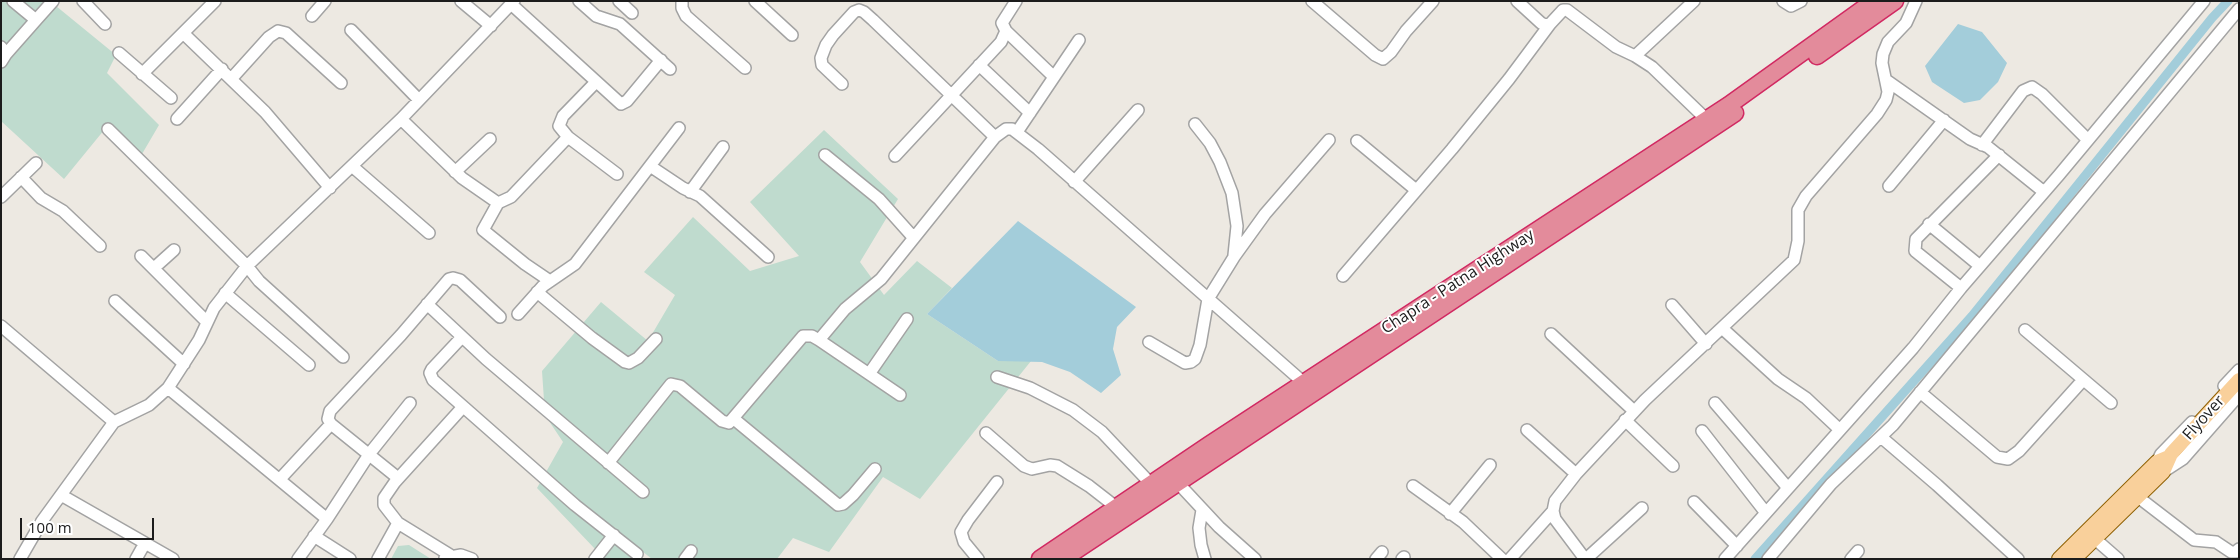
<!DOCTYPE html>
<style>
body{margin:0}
#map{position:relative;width:2240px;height:560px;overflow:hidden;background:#ede9e2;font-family:"Open Sans",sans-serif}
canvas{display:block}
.frame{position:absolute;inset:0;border:2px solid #1c1c1c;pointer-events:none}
.scale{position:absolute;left:20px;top:518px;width:134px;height:22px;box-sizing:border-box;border:2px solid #1c1c1c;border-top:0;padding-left:6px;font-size:15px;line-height:18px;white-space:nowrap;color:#1c1c1c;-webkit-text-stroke:4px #fff;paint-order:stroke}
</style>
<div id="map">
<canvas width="2240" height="560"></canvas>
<div class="frame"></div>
<div class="scale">100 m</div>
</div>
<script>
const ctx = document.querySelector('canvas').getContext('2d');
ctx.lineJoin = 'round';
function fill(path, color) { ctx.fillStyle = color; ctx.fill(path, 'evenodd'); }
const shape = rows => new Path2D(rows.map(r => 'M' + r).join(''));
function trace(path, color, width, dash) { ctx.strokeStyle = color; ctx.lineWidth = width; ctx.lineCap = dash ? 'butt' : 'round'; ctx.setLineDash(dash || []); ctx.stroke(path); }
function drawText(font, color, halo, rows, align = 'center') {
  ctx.font = font + ' "Open Sans",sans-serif'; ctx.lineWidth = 4; ctx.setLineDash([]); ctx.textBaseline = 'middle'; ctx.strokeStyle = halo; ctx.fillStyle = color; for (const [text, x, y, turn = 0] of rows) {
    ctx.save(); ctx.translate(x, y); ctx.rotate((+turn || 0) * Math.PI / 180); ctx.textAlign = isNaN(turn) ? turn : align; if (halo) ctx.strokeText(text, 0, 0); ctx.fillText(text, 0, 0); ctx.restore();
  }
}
fill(shape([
 [1,1,59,1,56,6,116,55,107,73,159,125,142,154,109,124,64,179,1,121],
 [824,130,898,199,860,262,884,295,917,261,952,288,927,314,998,361,1031,361,920,499,883,477,829,552,793,538,777,559,652,559,638,548,631,559,591,559,596,550,537,488,563,442,545,415,542,371,601,302,648,341,675,295,644,272,693,217,750,271,799,256,750,202],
 [409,545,431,559,391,559,398,546]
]), '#bfdbce');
fill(shape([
 [1958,24,1982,32,2007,63,1998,82,1980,100,1964,103,1932,82,1925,66],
 [1018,221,1136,307,1117,327,1113,349,1121,375,1101,393,1070,372,1042,362,998,361,927,314]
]), '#a3cdda');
trace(shape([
 [1755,559,1972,316,2212,18,2228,1]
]), '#a3cdda', 9);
const minor = shape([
 [13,1,36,20,53,1],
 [83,1,105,24],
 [461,1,491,26],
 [579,1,596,16,620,24,670,69],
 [619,1,632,13],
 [682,1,682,8,686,16,745,68],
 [755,1,792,35],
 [1312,1,1375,55,1383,59,1391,52,1406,31,1433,1],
 [1517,1,1541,23,1545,25,1550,24,1563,10,1567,10,1616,47,1635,56],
 [1694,1,1635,56,1652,67,1706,119],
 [1783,1,1791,6,1801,1],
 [511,4,621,104,627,101,661,60],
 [312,16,325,1],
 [351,30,419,100],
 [1006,31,1053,76],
 [183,33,265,112,330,188],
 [1,47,6,54,1,62],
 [119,53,171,98],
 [6,54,36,20],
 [979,65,1030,113],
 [142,74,215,1],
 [232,78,269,37,278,31,286,33,341,83],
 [1886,80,1970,139,1988,147,2044,192],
 [596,82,563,116,559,126,568,137,617,174],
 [842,84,822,65,821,58,826,45,833,35,854,12,859,10,864,12,873,20,995,137],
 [177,119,222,69],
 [401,119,462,178,498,203,511,197,568,137],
 [1195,124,1210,143,1220,162,1232,193,1237,226,1234,255],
 [108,129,247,266,259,281,343,357],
 [1017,132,1079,40],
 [1357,141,1416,190],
 [1982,145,2023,91,2032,87,2042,94,2088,140],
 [825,155,879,199,913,237],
 [895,156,1001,42,1006,31,1002,23,1016,1],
 [650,166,683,188,700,196,768,257],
 [353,167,429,233],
 [455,172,490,139],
 [21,177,41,198,63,211,100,246],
 [1074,182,1138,110],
 [1889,186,1944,120],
 [690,192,723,147],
 [1,197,36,163],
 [498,203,483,230,525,264,550,281],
 [1929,224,1980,266],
 [141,256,207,322],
 [154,268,174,250],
 [1343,276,1452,149,1509,79,1550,24],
 [1961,288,1915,251,1916,239,1999,155],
 [537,292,592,338,625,362,629,363,638,358,656,339],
 [225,293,309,365],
 [115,301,184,364],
 [427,304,486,359,643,492],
 [1672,305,1706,344],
 [518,314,543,286,575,264,679,128],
 [1,326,114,422],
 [1723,329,1778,379,1806,398,1840,430],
 [2025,330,2111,403],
 [1551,334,1634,411],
 [462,337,432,369,430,373,433,380,575,505,637,554],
 [819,340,845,309,881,279,995,137,1006,129,1012,129,1038,149,1304,383],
 [1149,342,1185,363,1191,362,1195,359,1200,345,1208,299,1234,257,1265,214,1329,140],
 [869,374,907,319],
 [997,377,1030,388,1073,410,1102,432,1151,484],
 [2224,386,2239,370],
 [168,388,327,519,298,559],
 [1920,392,1997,457,2008,459,2019,451,2083,380],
 [1715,403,1788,488],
 [734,419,838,505,843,504,853,495,875,469],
 [1625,420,1673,466],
 [331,424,328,419,330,411,401,335,449,279,453,278,460,280,500,317],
 [1527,430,1576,474],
 [1702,431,1766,513],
 [986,433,1024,466,1032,469,1050,465,1057,466,1089,486,1116,507],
 [1881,437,1937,485,2018,559],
 [2157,462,2161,454,2192,422],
 [608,463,671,384,680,386,722,421,729,423,803,336,812,336,819,340,900,395],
 [2163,472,2183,459,2239,395],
 [280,479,331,424,398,478],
 [1177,482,1219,527,1255,559],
 [1413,486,1463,522,1502,559],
 [61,495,173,559],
 [2138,497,2194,540,2216,542,2231,552,2236,552,2239,549],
 [1694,502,1737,546],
 [1202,510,1199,528,1201,545,1205,559],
 [1450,514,1490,465],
 [327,519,370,453,410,403],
 [314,536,350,559],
 [2094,538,2118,559],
 [450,555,398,523,384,505,384,498,395,482,462,408],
 [445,558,461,555,472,559],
 [20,559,42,521,114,422,149,405,168,388,199,340,214,308,247,266,401,119,514,1],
 [136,559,145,543],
 [378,559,398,523],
 [595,559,614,535],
 [685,559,691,551],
 [978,559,964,542,961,532,968,520,997,482],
 [1376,559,1382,552],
 [1402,559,1404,557],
 [1510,559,1553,511],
 [1585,559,1555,519,1553,511,1555,501,1576,474,1645,400,1794,260,1798,241,1798,210,1806,196,1877,114,1886,100,1888,92,1882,63,1883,54,1888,42,1906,23,1916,1],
 [1586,559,1642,508],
 [1725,559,1913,348,1961,288,2059,175,2204,1],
 [1768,559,1831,484,1893,425,2239,9],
 [1851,559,1858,551]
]);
const major = shape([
 [2059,559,2157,462,2169,457],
 [2074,559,2163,472,2171,454,2239,380]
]);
const highway = shape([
 [1817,56,1895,1],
 [1040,559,1209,445,1729,105,1874,1],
 [1063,559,1735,113]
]);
trace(minor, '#a3a3a3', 14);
trace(major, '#8f6104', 16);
trace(highway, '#d12962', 19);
trace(minor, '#fff', 11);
trace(major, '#f9d09b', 14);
trace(highway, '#e38b9b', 16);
drawText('16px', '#1c1c1c', '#fff', [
 ["Chapra - Patna Highway",1458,282,-33],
 ["Flyover",2204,418,-48]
]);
</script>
